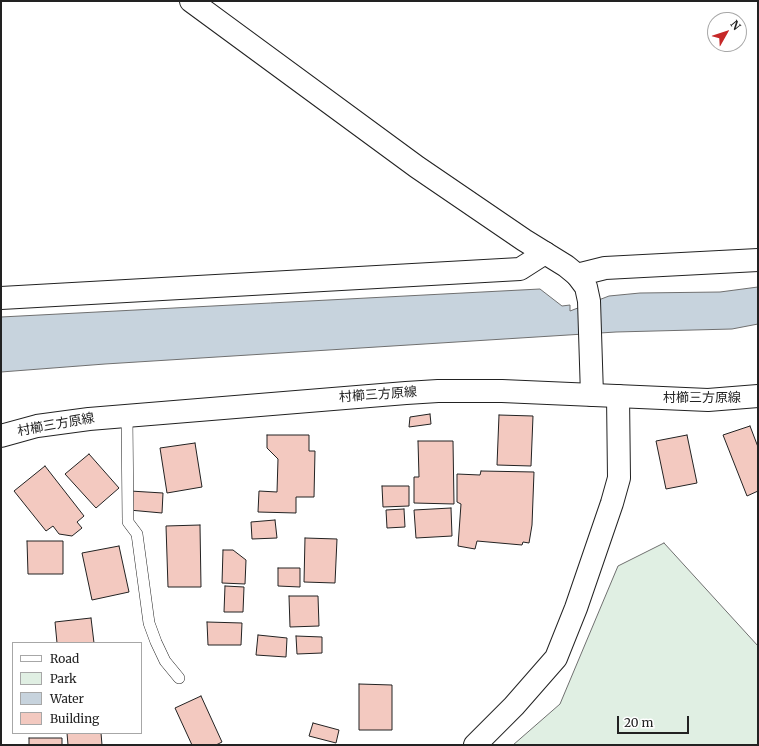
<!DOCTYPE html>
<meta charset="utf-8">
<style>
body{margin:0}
#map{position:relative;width:759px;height:746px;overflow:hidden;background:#fff;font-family:Merriweather,serif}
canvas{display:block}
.frame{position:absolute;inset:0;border:2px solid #222;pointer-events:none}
.legend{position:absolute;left:12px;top:642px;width:130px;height:92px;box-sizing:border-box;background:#fff;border:1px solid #a7a7a7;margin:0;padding:5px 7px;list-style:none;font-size:12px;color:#222}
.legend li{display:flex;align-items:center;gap:8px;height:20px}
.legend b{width:20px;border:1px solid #a7a7a7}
.north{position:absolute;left:707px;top:12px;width:40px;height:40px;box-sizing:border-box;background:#fff;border:1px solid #a7a7a7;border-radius:50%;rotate:51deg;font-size:11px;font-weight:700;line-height:16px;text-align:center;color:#222}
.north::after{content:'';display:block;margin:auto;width:14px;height:18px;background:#c62828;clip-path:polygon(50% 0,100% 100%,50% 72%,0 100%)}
.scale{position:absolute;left:617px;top:716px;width:72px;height:18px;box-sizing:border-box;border:2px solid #222;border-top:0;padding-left:5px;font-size:12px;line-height:14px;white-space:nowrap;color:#222;-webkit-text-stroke:3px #fff;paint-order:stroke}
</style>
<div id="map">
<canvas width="759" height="746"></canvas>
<div class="frame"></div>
<ul class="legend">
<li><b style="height:5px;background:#fff"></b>Road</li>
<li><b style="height:11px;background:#e0efe3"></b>Park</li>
<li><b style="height:11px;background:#c7d3dd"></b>Water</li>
<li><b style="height:11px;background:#f3c9c0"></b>Building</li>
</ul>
<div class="north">N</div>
<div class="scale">20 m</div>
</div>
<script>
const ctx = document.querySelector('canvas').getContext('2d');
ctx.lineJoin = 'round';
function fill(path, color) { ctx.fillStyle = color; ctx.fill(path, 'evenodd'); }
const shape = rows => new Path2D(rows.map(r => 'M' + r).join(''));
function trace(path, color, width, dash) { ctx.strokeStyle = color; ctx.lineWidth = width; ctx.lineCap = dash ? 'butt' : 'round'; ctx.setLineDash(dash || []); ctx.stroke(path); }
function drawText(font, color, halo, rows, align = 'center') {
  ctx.font = font + ' Merriweather,"Noto Sans JP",serif'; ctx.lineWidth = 3; ctx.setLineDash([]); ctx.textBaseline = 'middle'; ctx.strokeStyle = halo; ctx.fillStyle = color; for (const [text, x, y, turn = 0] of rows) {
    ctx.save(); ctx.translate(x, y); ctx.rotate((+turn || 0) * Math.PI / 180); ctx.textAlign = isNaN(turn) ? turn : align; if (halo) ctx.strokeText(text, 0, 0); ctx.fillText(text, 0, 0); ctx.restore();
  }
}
const green = shape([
 [664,543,758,646,758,745,513,745,560,704,618,566,664,543]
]);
fill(green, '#e0efe3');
trace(green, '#6f6f6f', 1);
const water = shape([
 [758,287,758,324,732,329,616,332,105,364,1,372,1,317,540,289,562,306,570,305,570,311,609,296,640,293,720,292,758,287]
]);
fill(water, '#c7d3dd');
trace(water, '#6f6f6f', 1);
const building = shape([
 [430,414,431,424,409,427,410,417,430,414],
 [499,415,533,416,531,466,497,465,499,415],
 [750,426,758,447,758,491,747,496,723,435,750,426],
 [267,435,309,435,309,451,315,451,314,497,296,497,296,513,258,512,259,491,277,492,278,459,267,448,267,435],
 [687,435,697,483,666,489,656,441,687,435],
 [418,441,453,441,454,504,414,503,414,477,419,477,418,441],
 [195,443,202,487,167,493,160,448,195,443],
 [89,454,119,488,96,508,65,474,89,454],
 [45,466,84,516,77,522,82,528,72,536,59,534,53,526,46,531,14,491,45,466],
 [481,471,534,472,532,525,529,543,523,542,522,545,477,541,475,549,458,546,461,504,457,502,457,474,480,475,481,471],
 [382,486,409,486,409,506,383,507,382,486],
 [130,491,163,493,162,513,129,510,130,491],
 [451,508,452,536,416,538,414,510,451,508],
 [404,509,405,527,387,528,386,510,404,509],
 [275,520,277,538,252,539,251,522,275,520],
 [200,525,201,587,168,587,166,526,200,525],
 [305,538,337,539,335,583,304,582,305,538],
 [27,541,63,541,63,574,28,574,27,541],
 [119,546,129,592,92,600,82,553,119,546],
 [223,550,233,550,246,560,245,584,222,583,223,550],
 [278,568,300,568,300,587,278,586,278,568],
 [225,586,244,587,243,612,224,612,225,586],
 [289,596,318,596,319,626,290,627,289,596],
 [91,618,94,643,57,643,55,622,91,618],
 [207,622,242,623,241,645,208,645,207,622],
 [258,635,287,638,286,657,256,655,258,635],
 [296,636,322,637,322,653,297,654,296,636],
 [359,684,392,685,392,730,359,730,359,684],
 [201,696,222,742,216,745,192,745,175,708,201,696],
 [313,723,339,730,336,743,309,736,313,723],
 [67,733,101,733,102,745,68,745,67,733],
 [29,738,62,738,62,745,29,745,29,738]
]);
fill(building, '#f3c9c0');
trace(building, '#222', 1);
const service = shape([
 [127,416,128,522,137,534,149,623,156,642,165,661,179,678]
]);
const minor = shape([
 [577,275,605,268,758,260],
 [1,298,520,269,545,253],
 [475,745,514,706,556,658,576,608,612,503,619,478,618,396]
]);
const tertiary = shape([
 [191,1,417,167,524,240,566,266,577,275,586,287,589,301,592,395]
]);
const secondary = shape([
 [1,436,37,426,89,419,406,393,438,391,502,391,708,400,758,396]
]);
trace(service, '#222', 12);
trace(minor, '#222', 24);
trace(tertiary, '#222', 24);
trace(secondary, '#222', 24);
trace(service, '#fff', 11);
trace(minor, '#fff', 22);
trace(tertiary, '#fff', 22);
trace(secondary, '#fff', 22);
drawText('13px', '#222', '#fff', [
 ["村櫛三方原線",378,395,-4],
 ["村櫛三方原線",702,398],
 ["村櫛三方原線",56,425,-10]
]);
</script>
